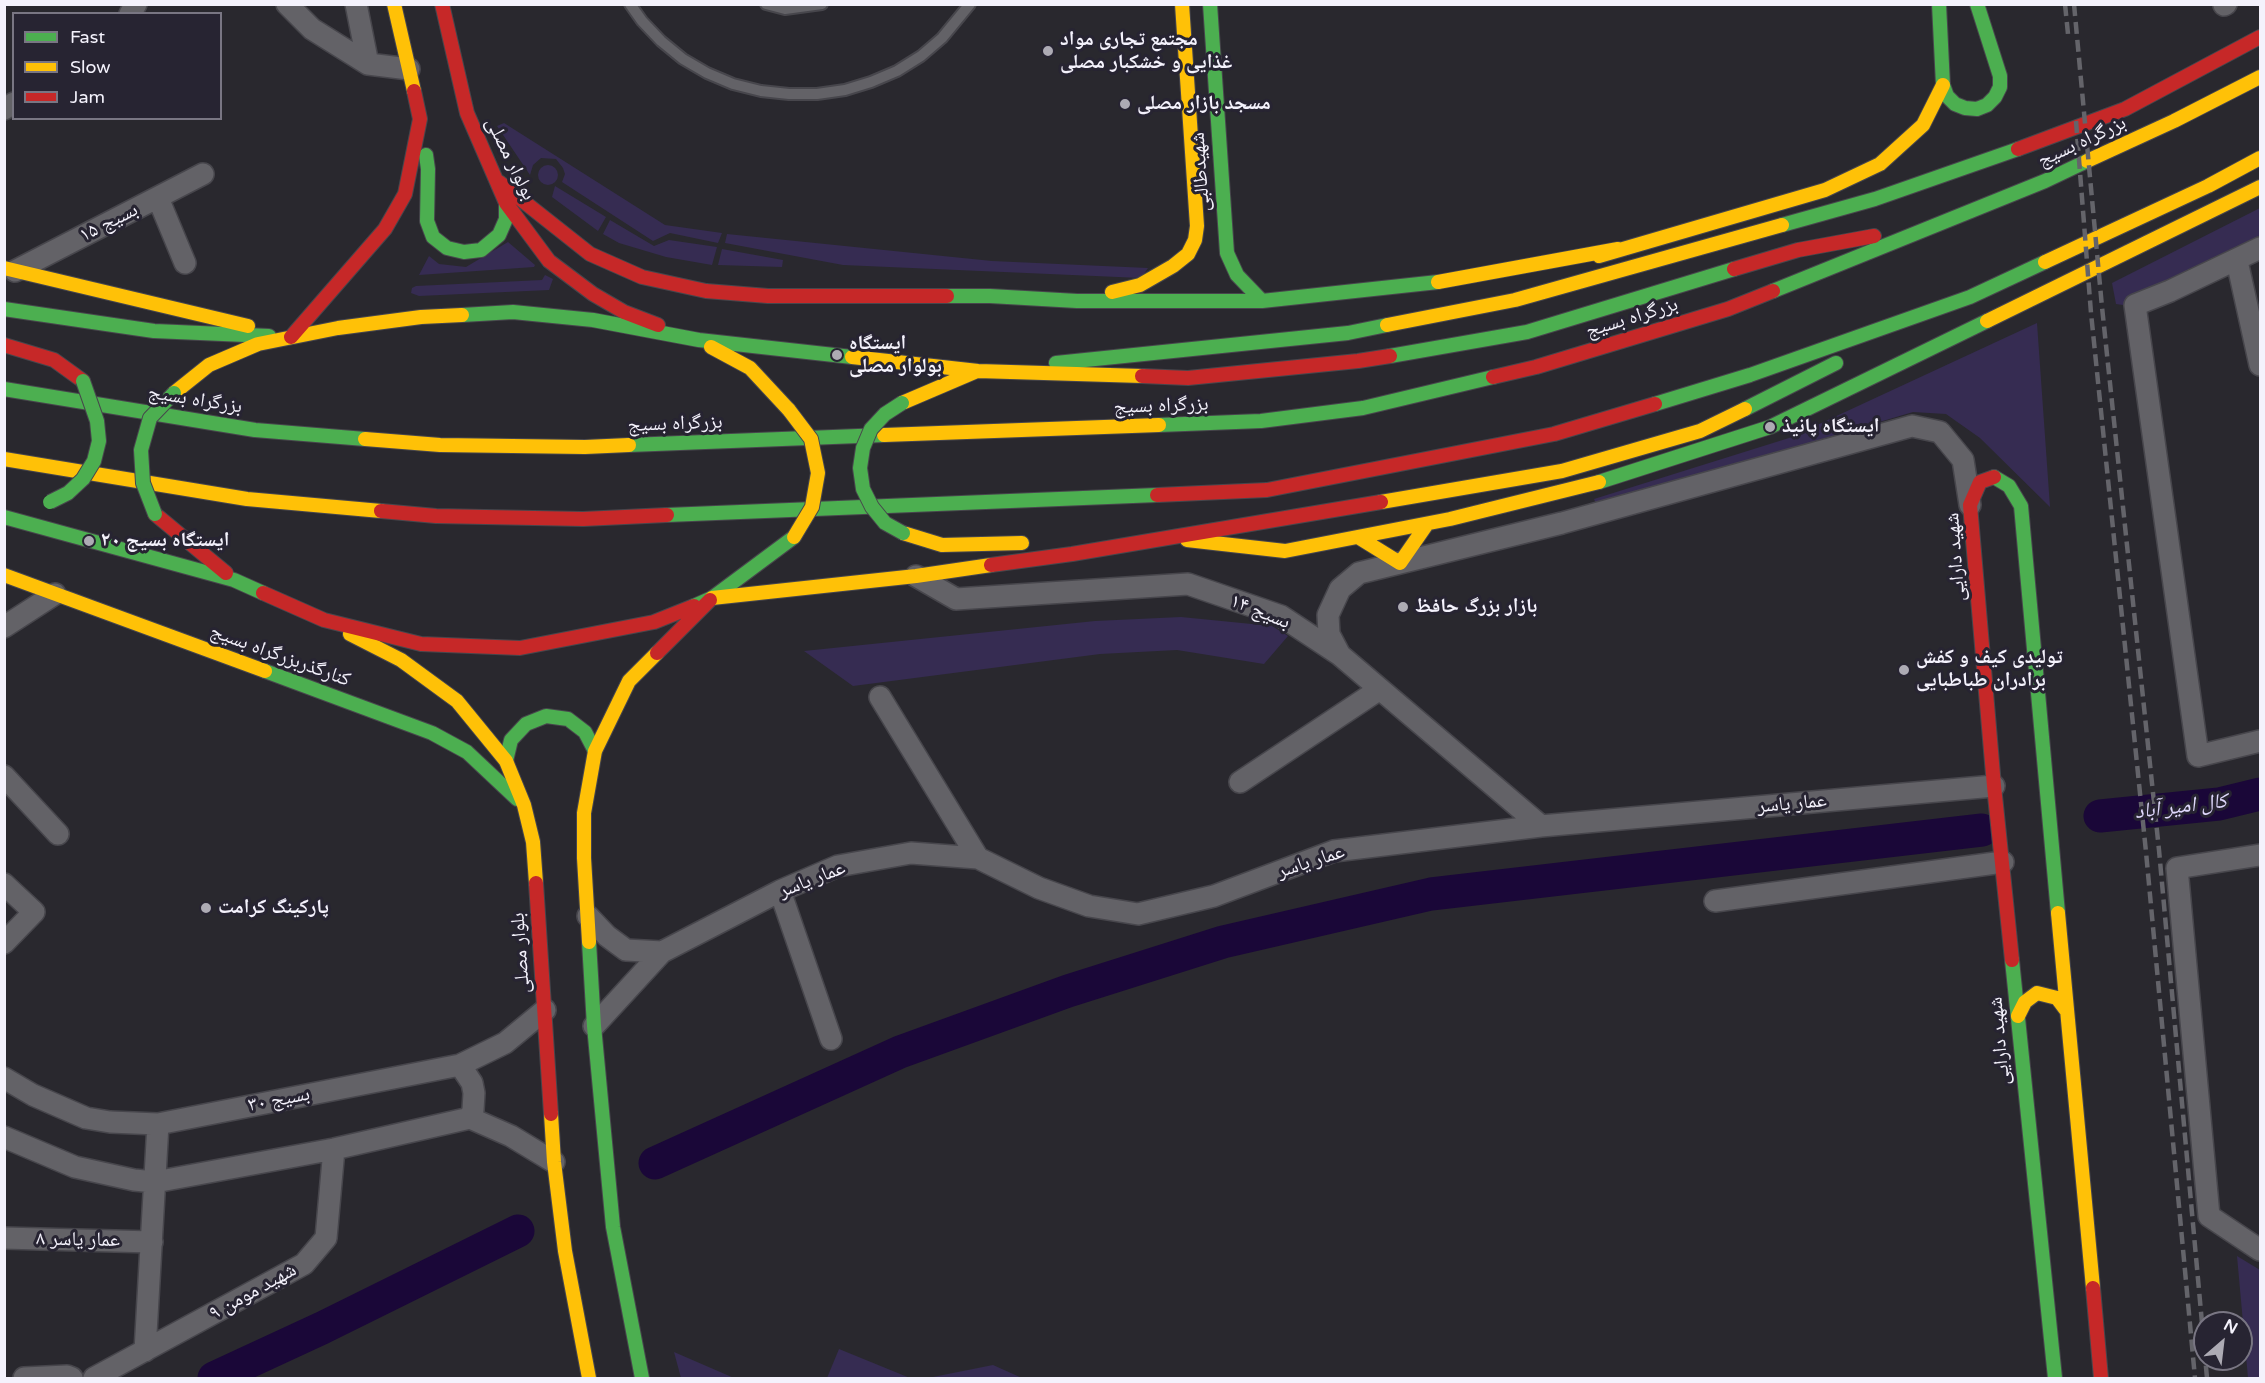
<!DOCTYPE html>
<meta charset="utf-8">
<style>
body{margin:0}
#map{position:relative;width:2265px;height:1383px;overflow:hidden;background:#29282e;font-family:"Varela Round",sans-serif}
canvas{display:block}
.frame{position:absolute;inset:0;border:6px solid #f4f2fc;pointer-events:none}
.legend{position:absolute;left:12px;top:12px;width:210px;height:108px;box-sizing:border-box;background:#272432;border:2px solid #797683;margin:0;padding:8px 10px;list-style:none;font-size:18px;color:#f4f2fc}
.legend li{display:flex;align-items:center;gap:12px;height:30px}
.legend b{width:30px;border:2px solid #797683}
.north{position:absolute;left:2193px;top:1311px;width:60px;height:60px;box-sizing:border-box;background:#272432;border:2px solid #797683;border-radius:50%;rotate:28deg;font-size:16px;font-weight:700;line-height:24px;text-align:center;color:#f4f2fc}
.north::after{content:'';display:block;margin:auto;width:21px;height:27px;background:#adabb4;clip-path:polygon(50% 0,100% 100%,50% 72%,0 100%)}
</style>
<div id="map">
<canvas width="2265" height="1383"></canvas>
<div class="frame"></div>
<ul class="legend">
<li><b style="height:8px;background:#4caf50"></b>Fast</li>
<li><b style="height:8px;background:#ffc107"></b>Slow</li>
<li><b style="height:8px;background:#c62828"></b>Jam</li>
</ul>
<div class="north">N</div>
</div>
<script>
const ctx = document.querySelector('canvas').getContext('2d');
ctx.lineJoin = 'round';
function fill(path, color) { ctx.fillStyle = color; ctx.fill(path, 'evenodd'); }
const shape = rows => new Path2D(rows.map(r => 'M' + r).join(''));
function trace(path, color, width, dash) { ctx.strokeStyle = color; ctx.lineWidth = width; ctx.lineCap = dash ? 'butt' : 'round'; ctx.setLineDash(dash || []); ctx.stroke(path); }
function drawText(font, color, halo, rows, align = 'center') {
  ctx.font = font + ' "Varela Round","Noto Naskh Arabic",sans-serif'; ctx.lineWidth = 6; ctx.setLineDash([]); ctx.textBaseline = 'middle'; ctx.strokeStyle = halo; ctx.fillStyle = color; for (const [text, x, y, turn = 0] of rows) {
    ctx.save(); ctx.translate(x, y); ctx.rotate((+turn || 0) * Math.PI / 180); ctx.textAlign = isNaN(turn) ? turn : align; if (halo) ctx.strokeText(text, 0, 0); ctx.fillText(text, 0, 0); ctx.restore();
  }
}
fill(shape([
 [504,123,665,225,722,233,718,243,670,233,653,241,562,182,565,174,563,168,556,159,541,158,533,165,530,175,497,126],
 '538 175a10 10 0 1 1 20 0a10 10 0 1 1-20 0Z',
 [555,186,606,217,598,231,552,197],
 [2260,208,2260,236,2130,306,2116,304,2112,283],
 [610,220,654,246,669,240,717,247,712,265,666,257,619,243,603,234],
 [727,234,992,261,1148,268,1141,278,843,265,725,243],
 [508,242,535,265,534,267,419,275,429,256,439,264,466,267],
 [722,249,783,260,782,267,718,265],
 [545,275,553,279,549,290,419,296,411,293,412,288,416,286,542,280],
 [2037,323,2050,507,1980,438,1946,414,1913,412,1597,506,1594,499,1789,438],
 [1181,617,1272,626,1288,636,1264,664,1177,650,1100,654,853,686,804,651,1095,621],
 [2237,1256,2260,1270,2260,1378,2248,1378],
 [839,1349,910,1378,827,1378],
 [674,1352,734,1378,681,1378],
 [993,1365,1022,1378,928,1378]
]), '#362c52');
trace(shape([
 [2100,816,2219,804,2260,794],
 [655,1163,900,1052,1068,991,1223,942,1431,894,1982,830],
 [214,1378,322,1328,518,1231]
]), '#1a0738', 33);
const lane = shape([
 [630,4,642,21,661,41,683,59,707,73,733,84,761,91,789,94,817,94,845,90,871,82,897,71,921,56,942,38,970,4],
 [766,4,785,9,822,4]
]);
const street = shape([
 [287,4,312,29,368,64,409,69],
 [356,4,368,64],
 [2224,5,2226,4],
 [130,14,136,4],
 [4,109,14,103],
 [158,198,185,263],
 [2260,248,2170,291,2135,305,2198,756,2260,741],
 [2237,261,2260,365],
 [15,271,203,174],
 [916,576,956,599,1188,584,1281,616,1340,655,1541,826],
 [4,627,55,594],
 [1340,655,1329,634,1328,615,1340,589,1359,573,1562,523,1912,426,1940,432,1963,460,1970,505],
 [880,697,978,858],
 [4,776,58,834],
 [1240,782,1380,689],
 [2260,855,2177,868,2209,1216,2260,1250],
 [4,884,34,912,4,943],
 [780,891,831,1039],
 [1715,901,2003,862],
 [588,916,607,936,626,950,662,952],
 [594,1026,662,952,780,891,838,866,911,853,978,858,1039,888,1089,906,1138,914,1214,896,1334,851,1541,826,1994,786],
 [460,1065,472,1083,474,1093,473,1110,470,1118],
 [4,1078,33,1095,86,1118,110,1122,158,1124,460,1065,505,1043,545,1010],
 [4,1137,75,1167,134,1180,155,1182,334,1149,470,1118,511,1136,554,1162],
 [4,1238,152,1242],
 [145,1351,158,1124],
 [24,1378,67,1376,72,1378],
 [94,1378,304,1264,326,1238,334,1149]
]);
const fast = shape([
 [1210,4,1227,253,1237,275,1262,301],
 [1939,4,1943,85,1947,96,1955,104,1965,108,1977,109,1987,105,1995,97,2000,87,2000,76,1977,4],
 [426,155,428,169,427,221,433,237,447,248,464,252,481,250,499,235,506,219,506,203],
 [1782,225,1875,199,2018,149],
 [1773,291,2045,181,2087,161],
 [947,296,990,296,1077,301,1262,301,1438,282],
 [4,309,154,331,269,336],
 [462,315,513,312,593,320,699,340,852,357],
 [1390,356,1527,332,1734,269],
 [1056,363,1348,333,1387,325],
 [4,389,255,430,365,439],
 [1655,404,1750,375,1970,297,2045,262],
 [1745,409,1836,363],
 [1159,425,1261,421,1363,408,1493,377],
 [629,445,884,435],
 [1994,477,2009,486,2021,506,2058,913],
 [1599,482,1770,427,1987,321],
 [667,515,1157,495],
 [4,517,234,580,263,593],
 [694,606,712,598,794,537],
 [265,671,432,733,467,752,517,799],
 [506,761,511,740,526,724,546,716,568,719,585,732,595,751],
 [589,942,594,1026,613,1227,642,1378],
 [2012,960,2055,1378]
]);
const slow = shape([
 [394,4,414,91],
 [2087,161,2174,121,2260,77],
 [1599,256,1825,190,1880,164,1923,125,1943,85],
 [2045,262,2208,186,2260,158],
 [4,268,248,326],
 [1438,282,1618,249],
 [1112,292,1140,285,1173,266,1188,254,1195,240,1197,226,1182,4],
 [1987,321,2260,187],
 [1387,325,1515,300,1782,225],
 [711,347,750,368,789,410],
 [852,357,978,371,1142,376],
 [174,393,209,365,258,344,338,328,421,317,462,315],
 [902,403,977,371],
 [884,435,1159,425],
 [365,439,440,445,585,447,629,445],
 [4,459,247,499,381,511],
 [1381,502,1562,471,1700,431,1745,409],
 [903,533,942,545,1022,543],
 [1358,537,1400,563,1427,524],
 [1187,540,1285,551,1450,519,1599,482],
 [4,575,265,671],
 [712,598,916,576,991,565],
 [350,634,401,660,457,701,506,761,524,805,533,842,536,883],
 [2058,913,2093,1288],
 [589,942,584,858,584,813,595,751,629,681,657,653],
 [2018,1016,2025,1002,2037,993,2057,998,2066,1010],
 [551,1114,554,1162,565,1251,589,1378]
]);
const jam = shape([
 [442,4,467,113,506,203,549,261,593,294,624,312,658,325],
 [2018,149,2125,109,2260,37],
 [499,182,590,254,642,277,706,291,768,296,947,296],
 [1734,269,1798,250,1874,236],
 [291,337,385,229,405,194,420,119,414,91],
 [4,345,54,360,83,381],
 [1142,376,1188,378,1358,361,1390,356],
 [1493,377,1536,367,1728,309,1773,291],
 [1994,477,1980,482,1970,505,1994,786,2012,960],
 [1157,495,1267,490,1554,434,1655,404],
 [381,511,436,516,583,519,667,515],
 [155,514,226,573],
 [991,565,1072,554,1381,502],
 [263,593,324,620,421,644,520,648,654,622,694,606],
 [657,653,710,600],
 [536,883,551,1114],
 [2093,1288,2101,1378]
]);
trace(lane, '#47464c', 14);
trace(street, '#47464c', 24);
trace(fast, '#47464c', 16);
trace(slow, '#47464c', 16);
trace(jam, '#47464c', 16);
trace(lane, '#636267', 10);
trace(street, '#636267', 21);
trace(fast, '#4caf50', 14);
trace(slow, '#ffc107', 14);
trace(jam, '#c62828', 14);
trace(shape([
 [2065,4,2068,34],
 [2074,4,2102,307,2159,850,2207,1378],
 [2076,121,2091,313,2146,852,2195,1378]
]), '#64646a', 4.5, [12, 6]);
const fastBridge = shape([
 [902,403,885,414,871,429,863,448,860,468,863,489,872,507,885,523,903,533],
 [50,502,68,493,83,479,94,461,99,441,97,421,83,381],
 [155,514,143,483,141,450,150,418,174,393]
]);
const slowBridge = shape([
 [789,410,811,439,818,473,812,507,794,537]
]);
trace(fastBridge, '#47464c', 16, []);
trace(slowBridge, '#47464c', 16, []);
trace(fastBridge, '#4caf50', 14);
trace(slowBridge, '#ffc107', 14);
for (const [x, y, r, color] of [
 [1048,51,6,"#adabb4"],
 [1125,104,6,"#adabb4"],
 [837,355,6,"#adabb4"],
 [1770,427,6,"#adabb4"],
 [89,541,6,"#adabb4"],
 [1403,607,6,"#adabb4"],
 [1904,670,6,"#adabb4"],
 [206,908,6,"#adabb4"]
]) { const dot = new Path2D(); dot.arc(x, y, r, 0, 2 * Math.PI); ctx.fillStyle = color; ctx.fill(dot); trace(dot, '#272432', 2); }
drawText('bold 20px', '#f4f2fc', '#272432', [
 ["مجتمع تجاری مواد",1060,40],
 ["غذایی و خشکبار مصلی",1060,63],
 ["مسجد بازار مصلی",1137,104],
 ["ایستگاه",849,344],
 ["بولوار مصلی",849,367],
 ["ایستگاه پانیذ",1782,427],
 ["ایستگاه بسیج ۲۰",101,541],
 ["بازار بزرگ حافظ",1415,607],
 ["تولیدی کیف و کفش",1916,658],
 ["برادران طباطبایی",1916,681],
 ["پارکینگ کرامت",218,908]
], 'left');
drawText('20px', '#f4f2fc', '#272432', [
 ["بزرگراه بسیج",2082,142,-25],
 ["بولوار مصلی",510,159,64],
 ["شهیدطالبی",1201,172,-94],
 ["بسیج ۱۵",109,223,-27],
 ["بزرگراه بسیج",1632,318,-17],
 ["بزرگراه بسیج",195,400,9],
 ["بزرگراه بسیج",1161,406,-2],
 ["بزرگراه بسیج",675,424,-2],
 ["شهید دارایی",1956,557,-94],
 ["بسیج ۱۴",1260,612,22],
 ["کنارگذربزرگراه بسیج",280,656,20],
 ["عمار یاسر",1792,804,-5],
 ["عمار یاسر",1311,862,-18],
 ["عمار یاسر",812,880,-21],
 ["بلوار مصلی",521,953,-94],
 ["شهید دارایی",2000,1041,-95],
 ["بسیج ۳۰",279,1100,-11],
 ["عمار یاسر ۸",78,1240,1],
 ["شهید مومن ۹",253,1292,-29]
]);
drawText('italic 21px', '#e0d9fd', '#272432', [
 ["کال امیر آباد",2181,807,-7]
]);
</script>
